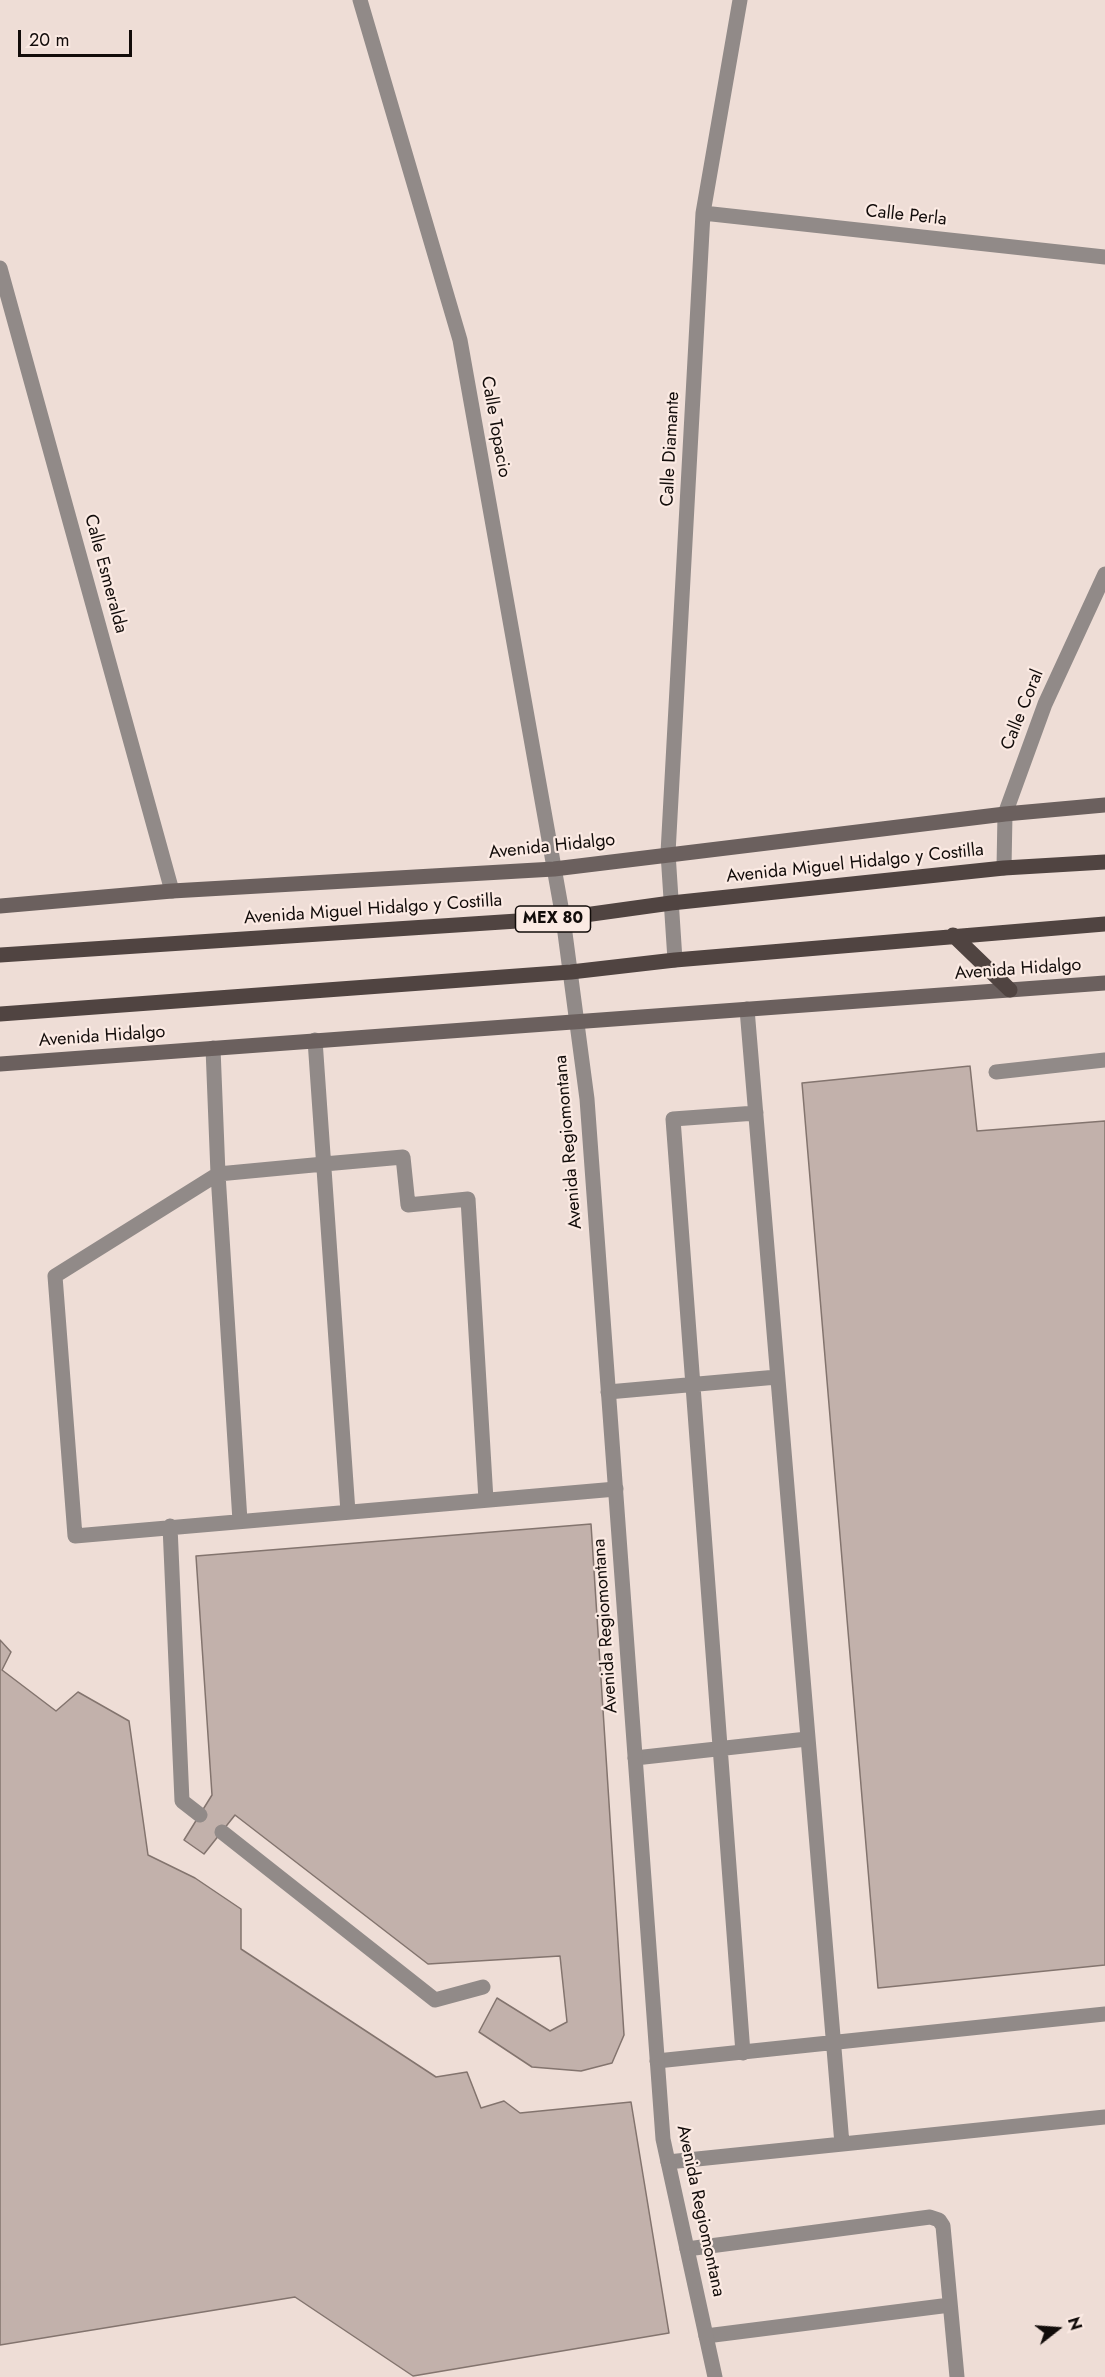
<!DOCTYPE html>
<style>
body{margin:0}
#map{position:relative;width:1105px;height:2377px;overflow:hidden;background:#eeddd6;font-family:Jost,sans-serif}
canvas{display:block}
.north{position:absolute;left:1027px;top:2299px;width:60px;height:60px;-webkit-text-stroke:4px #fbeae3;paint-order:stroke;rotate:73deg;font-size:16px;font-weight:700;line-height:24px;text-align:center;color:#120c0a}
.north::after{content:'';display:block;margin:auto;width:21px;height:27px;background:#120c0a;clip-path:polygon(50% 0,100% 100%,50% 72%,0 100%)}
.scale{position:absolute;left:18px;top:30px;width:114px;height:27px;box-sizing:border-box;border:3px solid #120c0a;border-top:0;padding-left:8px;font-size:18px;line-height:21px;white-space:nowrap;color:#120c0a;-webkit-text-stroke:4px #fbeae3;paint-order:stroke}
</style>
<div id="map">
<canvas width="1105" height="2377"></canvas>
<div class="north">N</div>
<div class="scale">20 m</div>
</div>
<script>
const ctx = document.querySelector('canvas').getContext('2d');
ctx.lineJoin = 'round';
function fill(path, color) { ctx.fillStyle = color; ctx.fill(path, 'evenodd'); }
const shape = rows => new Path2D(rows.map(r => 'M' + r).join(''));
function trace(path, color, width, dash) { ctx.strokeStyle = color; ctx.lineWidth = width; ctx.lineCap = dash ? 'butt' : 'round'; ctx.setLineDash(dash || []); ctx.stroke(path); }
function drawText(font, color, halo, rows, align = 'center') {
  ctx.font = font + ' Jost,sans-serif'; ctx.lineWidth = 4.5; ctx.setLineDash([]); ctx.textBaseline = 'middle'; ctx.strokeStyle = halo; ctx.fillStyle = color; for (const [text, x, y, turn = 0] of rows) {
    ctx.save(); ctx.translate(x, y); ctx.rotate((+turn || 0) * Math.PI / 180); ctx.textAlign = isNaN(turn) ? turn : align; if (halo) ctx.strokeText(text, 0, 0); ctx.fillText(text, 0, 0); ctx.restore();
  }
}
const building = shape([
 [970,1066,977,1131,1105,1121,1105,1965,878,1988,802,1083,970,1066],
 [591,1524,624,2035,612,2063,581,2071,532,2067,479,2032,497,1998,550,2031,567,2022,560,1956,428,1964,235,1815,204,1854,184,1840,212,1795,196,1556,591,1524],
 [0,1640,11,1652,2,1670,56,1711,78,1692,129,1721,148,1855,195,1878,241,1909,241,1949,436,2077,467,2072,481,2108,504,2101,520,2113,631,2102,669,2333,413,2376,295,2297,0,2345,0,1640]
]);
fill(building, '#c2b1ab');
trace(building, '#83746e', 1.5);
trace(shape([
 [747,1009,842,2144],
 [315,1040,348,1512],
 [213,1048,218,1174,55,1276,75,1536,616,1489],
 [996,1072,1105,1060],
 [608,1392,777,1377],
 [240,1521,218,1174,324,1164,403,1157,408,1205,468,1199,486,1500],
 [170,1526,182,1801,200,1815],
 [635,1758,807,1739],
 [222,1832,435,2000,483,1987],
 [743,2053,673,1119,756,1113],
 [657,2061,1105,2014],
 [668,2162,1105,2117],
 [687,2249,930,2217,939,2220,943,2226,957,2377],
 [706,2336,950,2305]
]), '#918a88', 15);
trace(shape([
 [360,0,460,340,563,918,587,1099,663,2139,715,2377],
 [703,213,1105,257],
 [0,268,172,891],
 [1004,868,1005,814,1045,704,1105,574],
 [675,960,668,853,703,213,740,0]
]), '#918a88', 15);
trace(shape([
 [0,906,172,891,554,869,1005,814,1105,805],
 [0,1064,1105,983]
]), '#6b605e', 15);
trace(shape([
 [953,935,1010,990],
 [0,955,563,918,671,903,1004,868,1105,862],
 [0,1014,571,972,675,960,1105,924]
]), '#504441', 15);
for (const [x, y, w] of [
 [553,919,75]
]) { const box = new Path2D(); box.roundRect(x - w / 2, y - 13, w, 26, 4.5); ctx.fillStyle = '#fbeae3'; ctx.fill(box); trace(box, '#120c0a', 1.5); }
drawText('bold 16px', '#120c0a', null, [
 ["MEX 80",553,919]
]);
drawText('18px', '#120c0a', '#fbeae3', [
 ["Calle Perla",906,216,6],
 ["Calle Topacio",495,427,80],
 ["Calle Diamante",671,449,-87],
 ["Calle Esmeralda",105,574,75],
 ["Calle Coral",1023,710,-68],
 ["Avenida Hidalgo",552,847,-6],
 ["Avenida Miguel Hidalgo y Costilla",855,864,-6],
 ["Avenida Miguel Hidalgo y Costilla",373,910,-4],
 ["Avenida Hidalgo",1018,970,-4],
 ["Avenida Hidalgo",102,1037,-4],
 ["Avenida Regiomontana",569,1142,-95],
 ["Avenida Regiomontana",606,1626,-94],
 ["Avenida Regiomontana",700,2211,78]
]);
</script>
